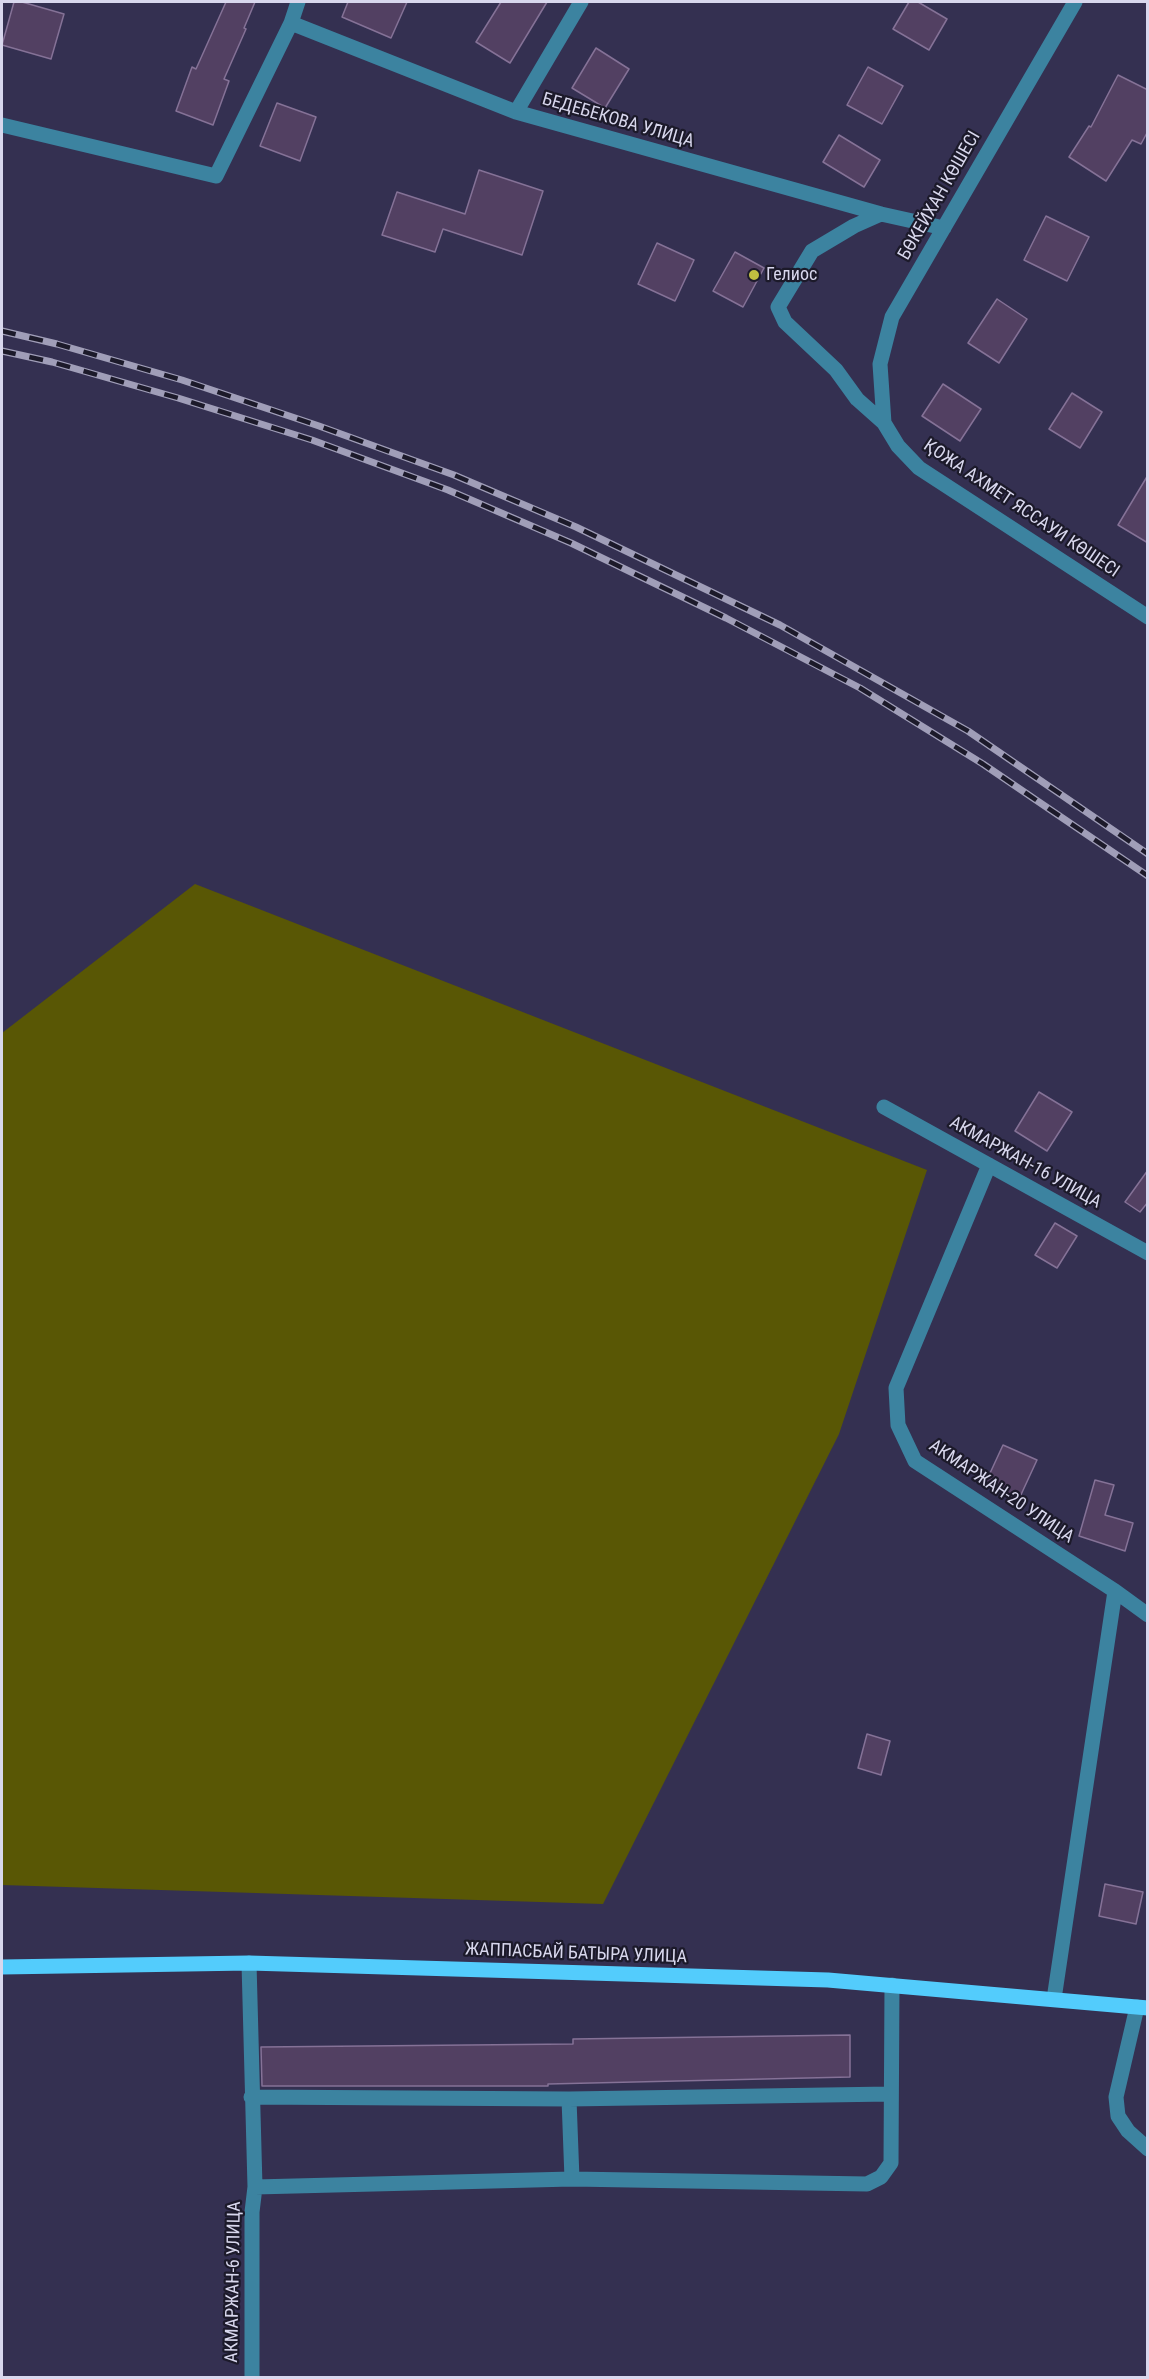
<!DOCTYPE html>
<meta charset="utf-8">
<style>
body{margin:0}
#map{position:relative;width:1149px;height:2379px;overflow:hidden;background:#343051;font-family:"Roboto Condensed",sans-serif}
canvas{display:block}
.frame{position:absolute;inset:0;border:3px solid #d8d7ed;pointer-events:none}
</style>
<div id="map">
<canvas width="1149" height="2379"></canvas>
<div class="frame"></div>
</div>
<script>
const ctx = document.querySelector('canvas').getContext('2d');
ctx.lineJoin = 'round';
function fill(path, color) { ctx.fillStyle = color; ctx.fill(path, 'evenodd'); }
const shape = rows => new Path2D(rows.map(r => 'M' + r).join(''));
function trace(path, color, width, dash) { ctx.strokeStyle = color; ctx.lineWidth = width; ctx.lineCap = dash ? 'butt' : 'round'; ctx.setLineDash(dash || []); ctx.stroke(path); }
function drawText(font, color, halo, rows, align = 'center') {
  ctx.font = font + ' "Roboto Condensed",sans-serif'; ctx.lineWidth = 4.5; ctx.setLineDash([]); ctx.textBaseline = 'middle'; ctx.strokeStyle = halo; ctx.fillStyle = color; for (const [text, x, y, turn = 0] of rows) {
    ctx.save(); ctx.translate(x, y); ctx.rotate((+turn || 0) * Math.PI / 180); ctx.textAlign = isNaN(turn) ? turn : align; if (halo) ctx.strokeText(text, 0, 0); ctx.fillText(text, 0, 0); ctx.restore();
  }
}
fill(shape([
 [195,884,927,1170,839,1434,603,1904,2,1885,2,1033]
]), '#595705');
const building = shape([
 [14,2,22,2,64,14,51,59,2,45,14,2],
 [226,2,255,2,244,28,246,29,224,79,229,81,213,125,176,111,192,67,196,69,226,2],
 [348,2,407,2,391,38,342,17,348,2],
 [501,2,547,2,510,63,476,42,501,2],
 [909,2,918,2,947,19,929,50,893,29,909,2],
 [596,48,629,69,605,108,572,88,596,48],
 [868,67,903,86,882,124,847,105,868,67],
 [1118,75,1148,90,1148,131,1141,144,1132,140,1106,181,1069,157,1089,126,1091,127,1118,75],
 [277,103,316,117,300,161,260,146,277,103],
 [839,135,880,160,864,187,823,162,839,135],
 [479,170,543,191,522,255,443,229,435,252,382,235,397,192,465,214,479,170],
 [1046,216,1089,237,1067,281,1024,260,1046,216],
 [657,243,694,260,675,301,638,284,657,243],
 [735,252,764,268,743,307,713,291,735,252],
 [997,299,1027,319,999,363,968,343,997,299],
 [943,384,981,409,960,441,922,416,943,384],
 [1072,393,1102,412,1080,448,1049,429,1072,393],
 [1148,475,1148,543,1118,525,1148,475],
 [1039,1092,1072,1112,1047,1151,1015,1131,1039,1092],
 [1148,1170,1148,1202,1140,1212,1125,1202,1148,1170],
 [1055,1223,1077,1236,1057,1268,1035,1255,1055,1223],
 [1003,1445,1037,1460,1019,1499,985,1484,1003,1445],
 [1095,1480,1114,1485,1105,1515,1133,1523,1125,1551,1079,1536,1095,1480],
 [867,1734,890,1741,881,1775,858,1768,867,1734],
 [1105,1884,1143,1892,1136,1924,1099,1916,1105,1884],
 [850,2035,850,2077,548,2084,548,2086,262,2086,261,2047,573,2044,573,2039,850,2035]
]);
fill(building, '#524062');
trace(building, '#857297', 1.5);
trace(shape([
 [291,23,516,112,881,214,944,228],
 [516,112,581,2],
 [2,125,216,176,291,23,298,2],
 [881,214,854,226,812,251,778,307,785,322,836,370,857,399,884,423,898,446,919,468,1148,617],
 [884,423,880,364,892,317,1075,2],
 [884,1107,1148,1253],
 [989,1165,896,1388,898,1425,915,1461,1115,1591,1148,1615],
 [249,1963,255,2187,572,2179,867,2184,881,2177,891,2163,892,1985],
 [1054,1999,1115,1591],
 [1137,2007,1116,2097,1118,2116,1128,2131,1148,2149],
 [251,2097,569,2099,890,2094],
 [569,2099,572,2179],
 [252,2378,252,2212,255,2187]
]), '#3c83a0', 15);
trace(shape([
 [2,1967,249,1963,828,1980,1148,2008]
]), '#53ccfc', 15);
const rail = shape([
 [2,331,57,344,182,380,319,426,454,475,576,527,780,625,968,731,1148,854],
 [2,351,52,362,178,398,312,440,448,490,571,543,726,618,860,688,983,764,1148,876]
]);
trace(rail, '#a09eb8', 7);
trace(rail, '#1c1a2a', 4.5, [14]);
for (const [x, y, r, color] of [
 [754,275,6,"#c1be40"]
]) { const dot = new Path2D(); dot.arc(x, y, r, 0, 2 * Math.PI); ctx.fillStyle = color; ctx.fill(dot); trace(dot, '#1c1a2a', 2); }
drawText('18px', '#d8d7ed', '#1c1a2a', [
 ["БЕДЕБЕКОВА УЛИЦА",618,121,16],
 ["БӨКЕЙХАН КӨШЕСІ",940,196,-60],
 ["ҚОЖА АХМЕТ ЯССАУИ КӨШЕСІ",1021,509,34],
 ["АКМАРЖАН-16 УЛИЦА",1025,1163,29],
 ["АКМАРЖАН-20 УЛИЦА",1001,1492,34],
 ["ЖАППАСБАЙ БАТЫРА УЛИЦА",576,1954,2],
 ["АКМАРЖАН-6 УЛИЦА",234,2282,-89]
]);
drawText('18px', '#d8d7ed', '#1c1a2a', [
 ["Гелиос",766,275]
], 'left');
</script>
